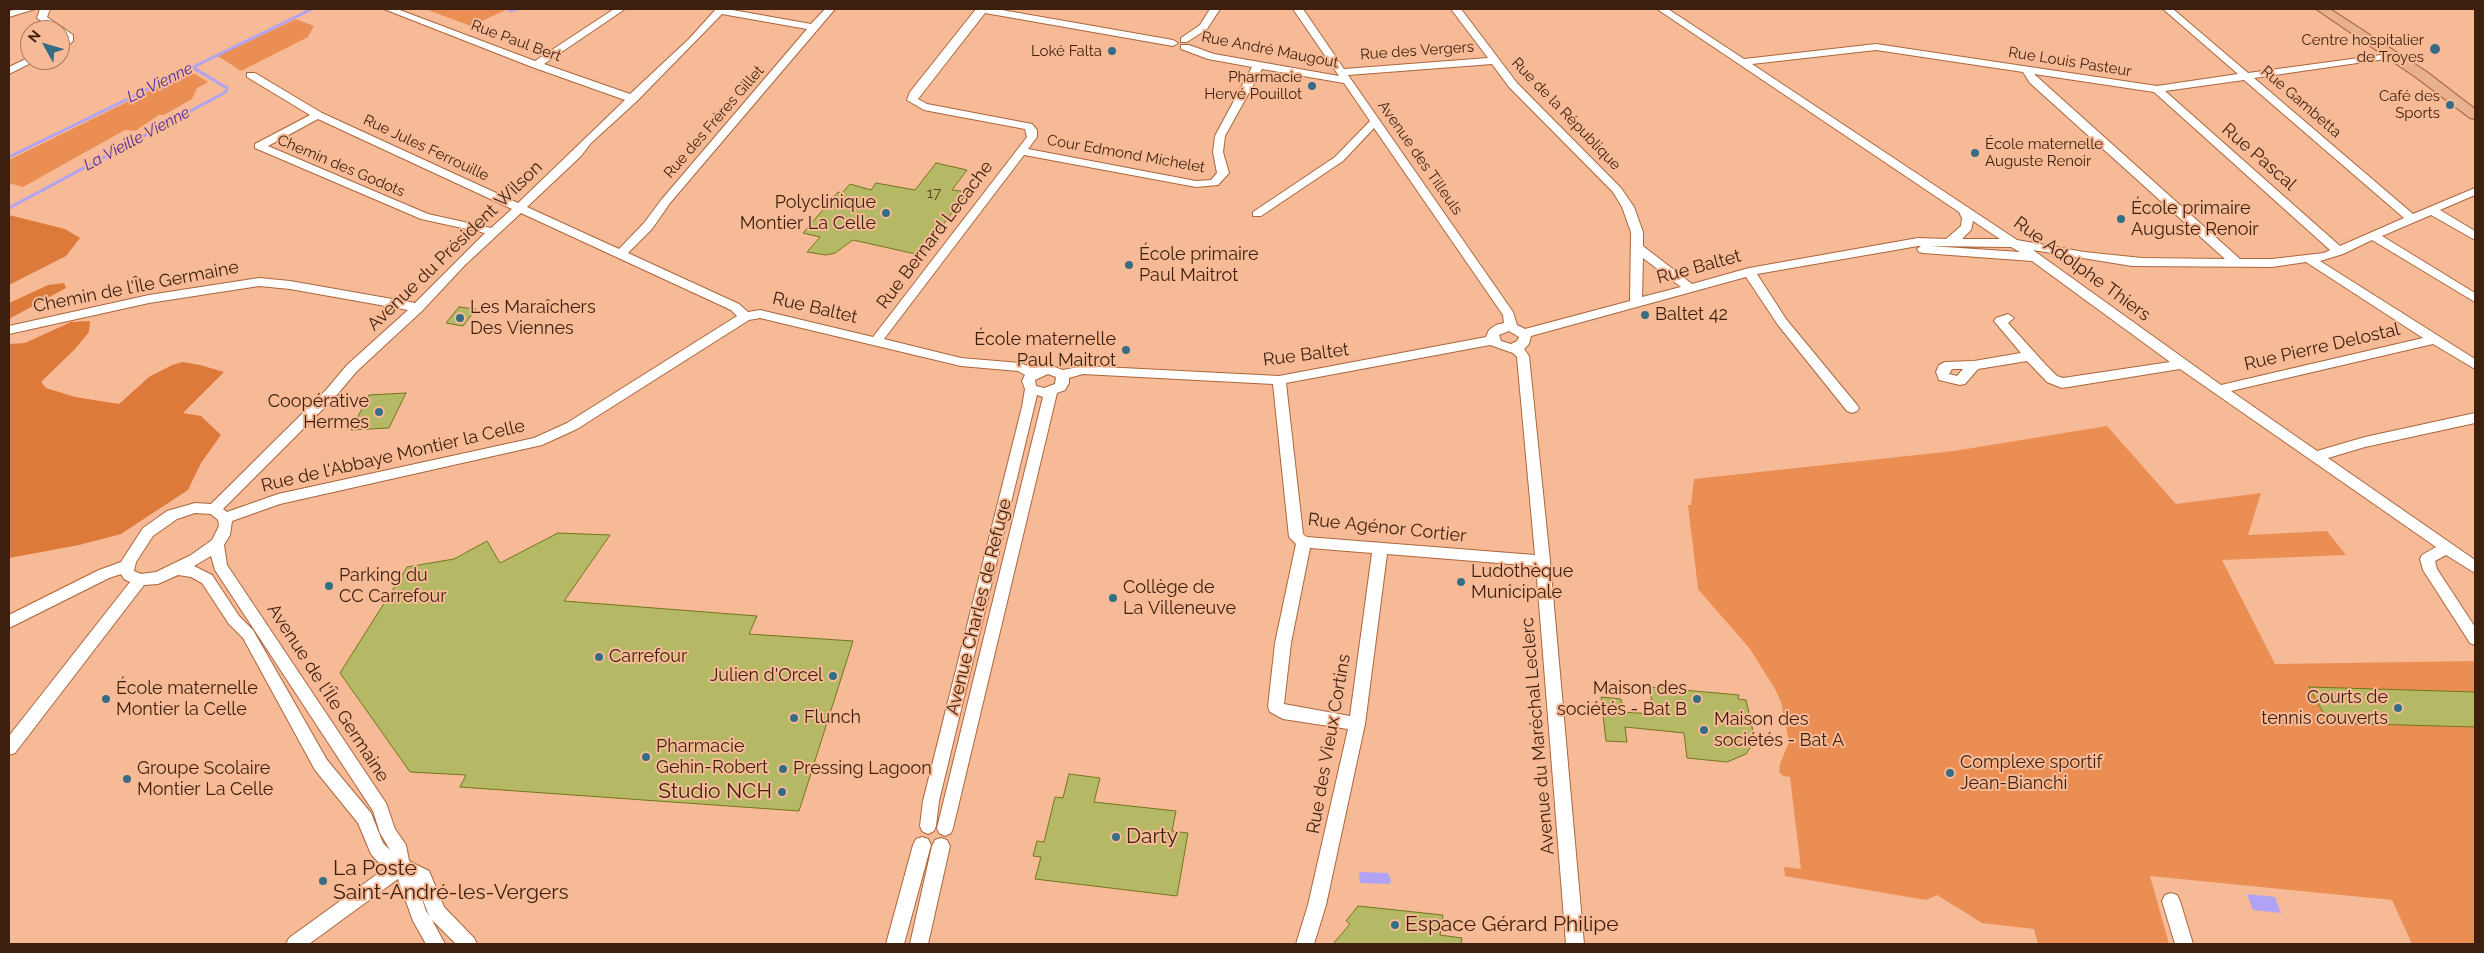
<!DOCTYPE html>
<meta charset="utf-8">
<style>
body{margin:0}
#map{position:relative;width:2484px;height:953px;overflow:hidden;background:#f7ba97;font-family:Raleway,sans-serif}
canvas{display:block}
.frame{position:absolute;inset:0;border:10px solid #3c1f0d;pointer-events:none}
.north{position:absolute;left:20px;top:20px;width:50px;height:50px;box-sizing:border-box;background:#f7ba97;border:1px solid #ac7c60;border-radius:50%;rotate:309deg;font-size:14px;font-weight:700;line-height:20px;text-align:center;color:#3c1f0d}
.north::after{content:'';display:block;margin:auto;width:18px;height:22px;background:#356d87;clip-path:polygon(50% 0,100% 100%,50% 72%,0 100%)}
</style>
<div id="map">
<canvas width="2484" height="953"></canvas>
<div class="frame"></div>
<div class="north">N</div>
</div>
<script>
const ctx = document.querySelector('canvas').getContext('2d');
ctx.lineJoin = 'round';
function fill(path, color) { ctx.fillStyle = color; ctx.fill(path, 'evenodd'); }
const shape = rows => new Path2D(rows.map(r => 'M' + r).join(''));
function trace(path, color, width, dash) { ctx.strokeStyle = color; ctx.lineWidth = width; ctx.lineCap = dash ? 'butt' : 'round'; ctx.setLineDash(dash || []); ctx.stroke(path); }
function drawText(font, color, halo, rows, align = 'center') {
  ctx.font = font + ' Raleway,sans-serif'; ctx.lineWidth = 4; ctx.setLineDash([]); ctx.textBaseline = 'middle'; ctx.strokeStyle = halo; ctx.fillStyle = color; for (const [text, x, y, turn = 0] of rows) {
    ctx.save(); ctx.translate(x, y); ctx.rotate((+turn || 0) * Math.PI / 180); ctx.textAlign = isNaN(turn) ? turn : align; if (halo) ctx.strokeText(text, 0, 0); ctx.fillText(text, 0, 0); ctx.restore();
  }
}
fill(shape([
 [425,9,508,9,471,26],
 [296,19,314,26,308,37,241,71,218,56],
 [190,71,208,82,197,88,192,99,164,115,159,115,135,131,125,130,23,187,9,183,9,160],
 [2107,426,2176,504,2261,493,2248,535,2327,531,2346,555,2222,560,2275,664,2475,661,2475,944,2412,944,2392,900,2150,876,2169,944,2038,944,2034,929,1982,923,1937,895,1926,900,1785,876,1784,867,1801,869,1790,777,1783,776,1779,772,1780,764,1789,742,1781,702,1775,689,1750,649,1698,589,1688,505,1691,505,1694,479,1954,451]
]), '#eb8e54');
fill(shape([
 [9,215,65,229,80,238,66,256,9,285],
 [64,283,66,288,9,319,9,303,48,285],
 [90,321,89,332,75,349,41,382,46,388,75,397,119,404,149,377,172,365,183,362,200,365,224,372,183,413,201,416,221,435,201,463,188,490,121,534,79,545,9,558,9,344,25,343,71,322]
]), '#dd7a3a');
fill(shape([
 [1359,872,1388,873,1391,881,1389,884,1360,883],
 [2247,894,2275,897,2281,913,2253,910]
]), '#b0a2f4');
trace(shape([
 [510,11,518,9],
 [9,157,312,9],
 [9,208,226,92,227,88,192,67]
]), '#b0a2f4', 3);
const building = shape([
 [936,163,967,170,952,190,968,192,920,255,853,240,835,253,826,255,807,252,820,237,803,233,838,192,842,193,850,184,871,190,876,183,915,190,936,163],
 [459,307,476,309,463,326,446,323,459,307],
 [406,393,389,428,351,430,369,395,406,393],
 [558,533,610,535,564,601,757,616,749,634,853,641,799,811,460,787,466,775,410,772,340,673,407,567,454,559,487,541,500,563,558,533],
 [1650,687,1739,695,1738,699,1746,700,1755,740,1746,754,1727,762,1687,758,1684,733,1625,727,1627,742,1606,741,1601,697,1621,699,1623,712,1653,714,1650,687],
 [2309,687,2475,692,2475,727,2329,723,2309,687],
 [1069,774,1100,778,1094,802,1176,811,1172,831,1188,833,1177,896,1035,879,1041,857,1033,856,1037,841,1044,842,1055,797,1063,798,1069,774],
 [1358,906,1443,915,1440,935,1462,938,1461,944,1333,944,1350,924,1346,921,1358,906]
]);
fill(building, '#b5b965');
trace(building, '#73751c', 1);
const minor = shape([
 [19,9,35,9,9,17,9,11,19,9],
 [40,9,50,9,47,17,73,35,73,41,64,49,60,50,63,36,60,34,60,30,54,30,37,18,40,9],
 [384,9,397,9,535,61,614,9,625,9,544,64,630,94,689,39,716,9,727,9,811,24,825,9,835,9,670,203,652,229,628,253,739,304,748,312,760,310,873,337,1027,137,1025,129,924,110,907,100,910,92,976,9,996,9,1173,40,1178,43,1173,46,985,13,918,99,927,104,1032,124,1037,130,1037,137,1028,149,1196,181,1211,180,1217,173,1213,152,1215,136,1252,67,1208,59,1181,49,1181,45,1189,45,1214,54,1339,76,1293,9,1303,9,1344,69,1488,58,1451,9,1461,9,1517,83,1621,188,1634,207,1643,232,1643,246,1692,284,1749,268,1918,238,1946,239,1961,226,1962,218,1959,212,1657,9,1668,9,1744,59,1876,44,2157,86,2238,74,2163,9,2173,9,2248,73,2396,53,2397,55,2392,58,2254,78,2413,214,2475,188,2475,195,2440,210,2475,231,2475,240,2431,215,2382,236,2475,293,2475,302,2372,240,2343,254,2320,261,2475,359,2475,369,2433,344,2231,391,2317,451,2365,437,2475,413,2475,423,2365,447,2328,458,2475,560,2475,573,2446,555,2435,561,2437,569,2475,627,2475,645,2470,643,2423,570,2420,559,2422,555,2436,547,2180,369,2062,388,2047,382,2027,361,1978,369,1965,384,1960,385,1939,380,1936,372,1939,365,1945,362,1974,361,2021,353,1994,321,1996,318,2008,314,2014,318,2008,323,2046,365,2057,376,2063,378,2170,362,2032,261,1923,253,1919,252,1917,249,1921,246,1918,246,1757,274,1786,319,1857,405,1859,408,1857,411,1852,413,1847,411,1778,325,1746,277,1531,336,1529,344,1524,349,1529,356,1550,561,1584,944,1566,944,1536,566,1387,554,1365,724,1326,905,1314,944,1296,944,1308,905,1348,729,1283,719,1270,712,1268,707,1275,643,1296,544,1289,537,1273,384,1083,374,1069,378,1069,383,1065,390,1057,393,953,828,951,833,945,836,939,833,937,828,1043,397,1037,395,939,801,936,826,934,831,928,834,922,831,920,826,923,801,1022,407,1025,389,1022,381,1025,375,1018,371,961,366,760,318,749,320,577,429,542,445,280,504,232,521,230,535,224,545,227,565,386,803,395,829,406,845,409,861,429,871,444,907,474,938,477,944,456,944,432,920,445,944,426,944,413,921,398,879,309,944,286,944,289,938,387,867,378,862,371,854,358,823,315,770,243,638,229,624,202,583,191,577,178,575,158,584,144,585,15,753,9,755,9,736,130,582,124,579,121,574,109,578,9,628,9,615,99,570,121,562,143,528,167,511,195,503,211,504,326,390,347,365,408,310,290,289,259,286,149,303,9,334,9,326,149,295,259,278,290,281,415,303,485,233,421,219,255,148,255,144,310,115,247,77,247,73,255,73,322,113,518,203,625,100,532,67,384,9],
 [722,14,807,29,662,199,644,223,619,249,527,207,581,156,591,143,637,101,722,14],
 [1876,50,2023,72,2030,83,2225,259,2142,258,2084,252,2017,240,1752,64,1876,50],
 [1492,64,1509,87,1613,192,1622,207,1631,232,1630,301,1525,329,1517,325,1513,312,1348,75,1492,64],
 [1262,69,1344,83,1370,121,1335,157,1253,212,1253,216,1261,216,1343,161,1374,128,1503,315,1504,323,1496,325,1489,330,1486,337,1279,376,1083,366,1063,370,1049,365,1033,368,1020,363,961,358,884,339,1024,155,1196,187,1218,185,1229,173,1223,152,1225,136,1262,69],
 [2034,74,2154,92,2330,250,2324,253,2272,259,2240,259,2034,74],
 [2244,80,2404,218,2340,246,2165,91,2244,80],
 [318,119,512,209,491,228,428,214,268,146,318,119],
 [521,213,731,310,737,316,567,423,534,438,278,494,227,512,223,509,336,396,357,371,422,311,465,265,521,213],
 [1973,221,2000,239,1962,239,1971,230,1973,221],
 [1930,246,2011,247,2020,252,1930,246],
 [2033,250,2132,266,2272,267,2306,262,2423,338,2221,385,2033,250],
 [1643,258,1681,287,1642,297,1643,258],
 [1509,331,1519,337,1517,341,1511,344,1501,341,1499,335,1509,331],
 [1490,345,1513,353,1517,357,1535,555,1307,537,1303,534,1286,383,1490,345],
 [1952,369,1963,369,1957,376,1949,374,1952,369],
 [1048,374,1056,377,1055,384,1044,388,1036,386,1035,380,1048,374],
 [195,513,211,514,218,520,219,526,212,540,191,555,156,572,141,574,134,571,136,562,153,536,177,519,195,513],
 [1310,548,1372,553,1350,716,1284,704,1291,643,1310,548],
 [211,556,215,570,373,811,380,833,390,850,383,843,371,813,327,760,253,630,239,616,212,575,194,566,211,556],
 [416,882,428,913,430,917,426,911,416,882],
 [1210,9,1220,9,1207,29,1187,42,1181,42,1181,38,1200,25,1210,9],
 [30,57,30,60,37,60,9,74,9,67,30,57],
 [922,837,928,839,931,845,904,944,886,944,913,845,916,839,922,837],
 [941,838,947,840,950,846,928,944,910,944,932,846,935,840,941,838],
 [2171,893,2177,895,2180,901,2193,944,2175,944,2162,901,2165,895,2171,893]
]);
const major = shape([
 [2316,9,2330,9,2427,72,2475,109,2475,119,2470,118,2417,78,2316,9]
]);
trace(minor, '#ac663b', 2);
trace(major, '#a15b2f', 2);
fill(minor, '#fff');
fill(major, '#e7b08e');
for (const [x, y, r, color] of [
 [2435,49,6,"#356d87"],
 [1112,51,5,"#356d87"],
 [1312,86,5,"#356d87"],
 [2450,105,5,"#356d87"],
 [1975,153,5,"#356d87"],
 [886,213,5,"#356d87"],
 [2121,219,5,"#356d87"],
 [1129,265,5,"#356d87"],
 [1645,315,5,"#356d87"],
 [460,318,5,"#356d87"],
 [1126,350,5,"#356d87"],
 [379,412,5,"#356d87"],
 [1461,582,5,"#356d87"],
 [329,586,5,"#356d87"],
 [1113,598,5,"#356d87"],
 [599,657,5,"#356d87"],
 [833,676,5,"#356d87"],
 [106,699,5,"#356d87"],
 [1697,699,5,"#356d87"],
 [2398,708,5,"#356d87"],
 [794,718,5,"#356d87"],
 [1704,730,5,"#356d87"],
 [646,757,5,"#356d87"],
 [783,769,5,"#356d87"],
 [1950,773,5,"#356d87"],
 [127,779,5,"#356d87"],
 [782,792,5,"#356d87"],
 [1116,837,5,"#356d87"],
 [323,881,5,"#356d87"],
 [1395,925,5,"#356d87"]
]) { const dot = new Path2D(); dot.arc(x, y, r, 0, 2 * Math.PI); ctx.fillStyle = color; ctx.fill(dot); trace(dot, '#f7ba97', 2); }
drawText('15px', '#3c1f0d', '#f7ba97', [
 ["Centre hospitalier",2424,40],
 ["de Troyes",2424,57],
 ["Loké Falta",1102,51],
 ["Pharmacie",1302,77],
 ["Hervé Pouillot",1302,94],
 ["Café des",2440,96],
 ["Sports",2440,113],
 ["École maternelle",1985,144,"left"],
 ["Auguste Renoir",1985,161,"left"]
], 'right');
drawText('15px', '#3c1f0d', '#f7ba97', [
 ["Rue Paul Bert",516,41,20],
 ["Rue André Maugout",1270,50,11],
 ["Rue des Vergers",1417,51,-4],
 ["Rue Louis Pasteur",2070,62,9],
 ["Rue Gambetta",2301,102,41],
 ["Rue de la République",1566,114,46],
 ["Rue des Frères Gillet",714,122,-49],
 ["Rue Jules Ferrouille",426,148,25],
 ["Cour Edmond Michelet",1126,154,10],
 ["Avenue des Tilleuls",1420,158,55],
 ["Chemin des Godots",341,166,23]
]);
drawText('15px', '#5a4623', null, [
 ["17",934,193]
]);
drawText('italic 16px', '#4e299e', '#f7ba97', [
 ["La Vienne",160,83,-26],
 ["La Vieille Vienne",137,139,-28]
]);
drawText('18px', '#3c1f0d', '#f7ba97', [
 ["Rue Pascal",2259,157,41],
 ["Rue Bernard Lecache",935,235,-53],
 ["Avenue du Président Wilson",455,246,-44],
 ["Rue Baltet",1699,267,-15],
 ["Rue Adolphe Thiers",2082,269,36],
 ["Chemin de l'Île Germaine",136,287,-11],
 ["Rue Baltet",815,308,13],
 ["Rue Pierre Delostal",2322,347,-13],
 ["Rue Baltet",1306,355,-7],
 ["Rue de l'Abbaye Montier la Celle",393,456,-13],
 ["Rue Agénor Cortier",1387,528,6],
 ["Avenue Charles de Refuge",979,607,-76],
 ["Avenue de l'Île Germaine",328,693,57],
 ["Avenue du Maréchal Leclerc",1538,736,-95],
 ["Rue des Vieux Cortins",1329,744,-80]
]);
drawText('18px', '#3c1f0d', '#f7ba97', [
 ["Polyclinique",876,203,"right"],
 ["Montier La Celle",876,224,"right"],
 ["École primaire",2131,209],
 ["Auguste Renoir",2131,230],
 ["École primaire",1139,255],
 ["Paul Maitrot",1139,276],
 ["Les Maraîchers",470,308],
 ["Des Viennes",470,329],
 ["Baltet 42",1655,315],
 ["École maternelle",1116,340,"right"],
 ["Paul Maitrot",1116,361,"right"],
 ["Coopérative",369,402,"right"],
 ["Hermes",369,423,"right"],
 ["Ludothèque",1471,572],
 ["Municipale",1471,593],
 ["Parking du",339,576],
 ["CC Carrefour",339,597],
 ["Collège de",1123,588],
 ["La Villeneuve",1123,609],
 ["Carrefour",609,657],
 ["Julien d'Orcel",823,676,"right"],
 ["École maternelle",116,689],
 ["Montier la Celle",116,710],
 ["Maison des",1687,689,"right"],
 ["sociétés - Bat B",1687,710,"right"],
 ["Courts de",2388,698,"right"],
 ["tennis couverts",2388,719,"right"],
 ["Flunch",804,718],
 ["Maison des",1714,720],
 ["sociétés - Bat A",1714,741],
 ["Pharmacie",656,747],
 ["Gehin-Robert",656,768],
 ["Complexe sportif",1960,763],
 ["Jean-Bianchi",1960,784],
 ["Groupe Scolaire",137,769],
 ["Montier La Celle",137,790],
 ["Pressing Lagoon",793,769]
], 'left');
drawText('21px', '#3c1f0d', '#f7ba97', [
 ["Studio NCH",772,792,"right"],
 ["Darty",1126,837],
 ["La Poste",333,869],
 ["Saint-André-les-Vergers",333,893],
 ["Espace Gérard Philipe",1405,925]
], 'left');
</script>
